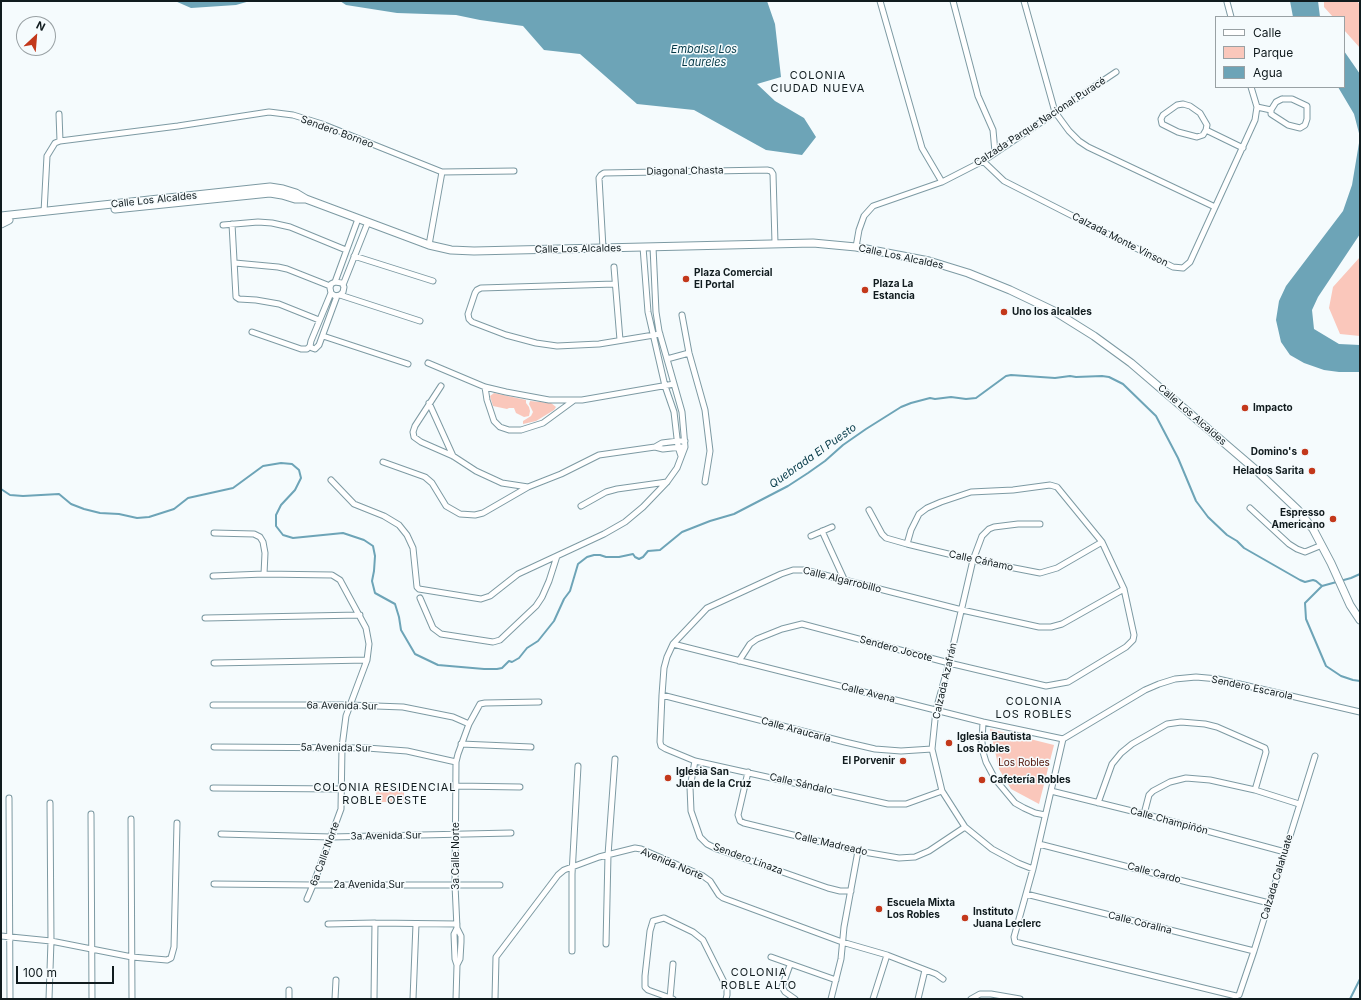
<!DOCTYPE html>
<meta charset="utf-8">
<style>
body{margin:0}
#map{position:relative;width:1361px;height:1000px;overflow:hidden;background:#f5fbfd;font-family:Inter,sans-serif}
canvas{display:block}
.frame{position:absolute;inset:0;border:2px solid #101b1e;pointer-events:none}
.legend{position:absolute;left:1215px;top:16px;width:130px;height:72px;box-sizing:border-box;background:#f5fbfd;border:1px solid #99a1a4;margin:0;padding:5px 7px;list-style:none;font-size:12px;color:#101b1e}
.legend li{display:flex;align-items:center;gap:8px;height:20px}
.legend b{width:20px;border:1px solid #99a1a4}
.north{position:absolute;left:16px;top:16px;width:40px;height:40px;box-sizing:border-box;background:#f5fbfd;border:1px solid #99a1a4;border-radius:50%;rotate:26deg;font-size:11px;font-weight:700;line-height:16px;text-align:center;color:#101b1e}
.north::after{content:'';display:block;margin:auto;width:14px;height:18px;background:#c3381b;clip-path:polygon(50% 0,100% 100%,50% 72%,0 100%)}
.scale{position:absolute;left:16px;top:966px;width:98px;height:18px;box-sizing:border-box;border:2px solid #101b1e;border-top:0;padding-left:5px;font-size:12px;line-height:14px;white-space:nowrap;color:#101b1e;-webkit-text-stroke:3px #f5fbfd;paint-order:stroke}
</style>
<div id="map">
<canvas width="1361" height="1000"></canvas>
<div class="frame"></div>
<ul class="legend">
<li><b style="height:5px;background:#fff"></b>Calle</li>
<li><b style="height:11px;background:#fac7bb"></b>Parque</li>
<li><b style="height:11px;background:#6da4b7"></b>Agua</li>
</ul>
<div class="north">N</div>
<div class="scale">100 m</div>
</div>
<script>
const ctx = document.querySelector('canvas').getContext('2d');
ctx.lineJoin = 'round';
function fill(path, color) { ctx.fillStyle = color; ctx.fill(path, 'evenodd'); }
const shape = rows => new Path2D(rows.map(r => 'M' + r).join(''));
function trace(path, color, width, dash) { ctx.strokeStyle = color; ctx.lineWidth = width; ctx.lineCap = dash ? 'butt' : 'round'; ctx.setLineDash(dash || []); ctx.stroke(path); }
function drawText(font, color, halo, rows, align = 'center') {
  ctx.font = font + ' Inter,sans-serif'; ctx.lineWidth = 3; ctx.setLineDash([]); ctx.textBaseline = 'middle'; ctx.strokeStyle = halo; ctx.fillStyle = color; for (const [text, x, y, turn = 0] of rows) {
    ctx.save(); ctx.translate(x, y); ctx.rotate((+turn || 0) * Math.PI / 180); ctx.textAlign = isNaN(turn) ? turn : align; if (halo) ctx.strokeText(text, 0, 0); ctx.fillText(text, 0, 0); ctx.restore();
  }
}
fill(shape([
 [1324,1,1357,1,1360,5,1360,48,1344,30,1344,17,1333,17,1324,7],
 [1360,257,1360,336,1340,334,1329,308,1333,287],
 [494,393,526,400,526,403,529,407,530,411,529,416,524,417,516,413,514,408,509,408,507,409,493,406,490,396],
 [530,401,551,403,556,407,554,410,536,421,523,424,523,421,531,416,533,412,529,404],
 [990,729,1054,745,1039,804,1011,789,999,769],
 [376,786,404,786,404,802,376,802]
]), '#fac7bb');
fill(shape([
 [175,1,250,1,236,5,191,8],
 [340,1,767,1,775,24,781,77,757,84,775,101,804,118,816,137,802,155,766,150,694,110,637,104,580,54,544,50,523,26,480,20,456,15,397,13,346,5],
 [1290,1,1318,1,1320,17,1293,17],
 [1344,51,1360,74,1360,234,1318,297,1312,310,1314,329,1339,344,1360,345,1360,372,1339,372,1324,370,1304,363,1290,355,1281,342,1276,320,1279,301,1286,286,1343,211,1352,185,1360,137,1354,114,1338,87,1344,87]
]), '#6da4b7');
trace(shape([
 [1,489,10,495,23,496,59,494,71,504,84,509,100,513,119,514,137,518,149,517,174,509,188,498,233,488,263,466,281,463,292,464,299,470,301,478,295,490,281,505,276,515,276,526,283,535,293,538,343,533,364,540,373,546,375,556,374,571,372,581,375,593,395,604,399,617,401,630,415,654,438,665,484,669,497,669,502,668,509,661,512,662,519,658,527,648,538,641,554,621,564,599,570,591,578,564,587,557,594,555,600,555,606,557,619,557,633,554,635,557,639,559,643,557,648,551,660,550,682,532,710,521,734,514,788,486,808,473,825,461,843,445,866,429,901,407,911,403,930,398,935,399,951,397,966,399,976,398,1006,376,1011,375,1055,378,1070,376,1076,377,1102,376,1109,377,1123,384,1156,416,1178,458,1196,501,1208,517,1227,535,1237,541,1244,548,1300,580,1305,582,1313,580,1316,581,1322,586],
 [1360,574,1351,578,1322,586,1305,603,1306,619,1326,666,1341,676,1353,680,1360,681],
 [1350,999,1360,979]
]), '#6da4b7', 2);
const minor = shape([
 [880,1,922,148,942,182],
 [953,1,978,96,993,130,995,152],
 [1024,1,1055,112,1069,131,1079,141,1088,147,1215,207],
 [1227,2,1231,17],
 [1282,99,1292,99,1307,106,1307,119,1305,125,1300,128,1288,125,1271,114,1271,110,1276,102,1282,99],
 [1183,104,1190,106,1200,113,1207,125,1206,130,1203,135,1197,137,1178,132,1162,124,1161,119,1163,115,1177,105,1183,104],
 [1257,107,1271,110],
 [1206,130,1243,148],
 [60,141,178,126,269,112,293,115,322,124,442,172,514,171],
 [983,161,1004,181,1173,267,1183,268,1190,262,1255,120,1257,107,1251,87],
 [44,212,47,156,55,143,60,141,59,114],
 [232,224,236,297,239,299,256,300,279,304,319,320],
 [223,225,258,222,272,223,290,227,346,250],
 [429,245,442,172],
 [643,247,648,312,665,386,674,412,678,447,681,456],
 [856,247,859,230,864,216,873,206,942,182,983,161,1116,72],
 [603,248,599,178,601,175,604,173,767,170,771,171,773,174,775,243],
 [354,256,433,281],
 [235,263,278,267,287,269,330,286],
 [614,267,620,340],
 [335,282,358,219],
 [615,284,481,288,477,290,475,293,468,314,469,319,472,322,506,335,536,343,557,346,599,344,660,334],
 [343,285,368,222],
 [331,293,311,341,310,346,312,348,315,349,319,345,337,296],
 [340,295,343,292,344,287,342,283,335,282,331,284,330,288,331,293,335,296,340,295,420,321],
 [682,315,689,353,705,410,710,451,705,482],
 [252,332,301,349,307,349,310,346],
 [323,336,408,364],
 [667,359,689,353],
 [428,363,485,387,506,392,549,400,582,400,674,384],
 [441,386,415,426,413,432,414,437,421,442,453,456,476,471,502,483,528,487,561,474,599,455,655,447,662,443,678,441,685,441],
 [485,387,487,400,494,421,500,427,509,430,521,430,543,423,573,401],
 [429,403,453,456],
 [655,447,663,449,681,447],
 [383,462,425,477,432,483,446,506,460,514,475,515,483,513,528,487],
 [331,480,354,504,384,516,399,525,407,535,413,548,417,587,419,589,481,599,490,596,518,574,604,534,625,522,643,507,667,482,677,468,685,447,682,412,659,331,656,312,653,247],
 [581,506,606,492,617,489,667,482],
 [1250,508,1289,544,1297,549,1305,552,1322,545],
 [869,510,882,534,886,538,907,544,973,560,1040,573,1057,568,1102,542],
 [822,531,844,579],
 [214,533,254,534,260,537,263,542,265,553,264,574],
 [811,536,832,527],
 [213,576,264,574,332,575,340,580,366,628,369,644,367,660,346,716,342,747,341,809,313,885,307,899],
 [420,598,433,628,441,634,493,642,500,640,536,606,542,597,549,581,557,556],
 [205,618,360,615],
 [673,644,983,722,1063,739],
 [739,661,750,644,757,639,782,629,802,624,949,663,1046,686,1068,682,1078,676,1126,647,1133,640,1134,635,1124,589,1102,542,1057,487,1050,485,1013,490,971,492,941,502,927,508,919,514,911,530,907,544],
 [214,663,367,660],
 [662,695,845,742,875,749,901,751,932,749],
 [213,705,349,705,403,707,453,717,469,724],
 [983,722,982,742,983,752,986,762,995,779,1015,803,1024,808,1035,813,1045,815],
 [1063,739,1033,869,1014,937,1015,942,1236,996,1239,995,1254,951,1315,756],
 [1063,739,1145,690,1159,684,1175,679,1196,677,1218,679,1360,712],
 [461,744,531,747],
 [214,747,367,748,407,751,456,762],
 [695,761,690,787,691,811,700,837,707,844,717,849,828,888,840,891,851,891],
 [748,772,738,815,740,821,744,823,858,851,899,858,915,857,929,851,965,827],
 [456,786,520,787],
 [213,788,341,789],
 [942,791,906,804,888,804,695,761,666,749,661,746,660,742,662,695,664,668,667,657,673,644,707,608,781,574,793,570,805,570,962,610,1039,627,1051,627,1062,624,1124,589],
 [1051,791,1144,814,1285,852],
 [9,798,10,999],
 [1098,803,1112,764,1121,753,1132,744,1167,724,1181,722,1205,724,1217,727,1265,748,1266,752,1255,790],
 [91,814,92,999],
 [1144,814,1149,795,1153,791,1170,782,1186,778,1210,780,1255,790,1299,804],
 [131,819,132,999],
 [221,834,331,837,511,833],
 [1039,844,1269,903],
 [1033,869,1018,863,992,849,965,827,942,791,932,749,936,710,949,663,973,560,982,536,989,529,994,527,1018,524,1040,524],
 [214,884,313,885,500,885],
 [1026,894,1254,951],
 [328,924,375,923,457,924],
 [457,928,454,934,455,959,457,965],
 [1,936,51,941,132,957,167,960,171,958,174,947,177,823],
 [606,944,608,855,615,759],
 [572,951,572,874,578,766],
 [771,957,836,980],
 [790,965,782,987,785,992,795,999],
 [670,998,673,964],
 [49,999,51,941,50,803],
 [289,999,289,990],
 [335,999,336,980],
 [374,999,375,923],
 [413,999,416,924],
 [456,999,457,965,460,959,461,942,461,936,457,928,455,885,456,762,458,754,469,724,480,704,485,703,539,702],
 [495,999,496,957,558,875,564,870,599,857,635,848,641,849,703,876,710,881,719,895,723,898,842,942,887,955,936,974,943,979],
 [673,999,648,990,645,987,645,976,650,931,653,921,664,918,693,932,703,940,727,988,727,995,726,999],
 [831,999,841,959,844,927,858,851],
 [873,999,887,955],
 [918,999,925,970],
 [971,999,980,994,991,994,1020,999]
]);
const secondary = shape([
 [115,209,270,193,282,195,295,199,305,199],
 [1,216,270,187,283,189,296,193,306,199,429,245,451,250,474,251,813,243,856,247,929,261,968,273,1010,290,1054,311,1094,336,1131,363,1257,471,1298,510,1313,529,1331,563,1350,605,1360,620],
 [1,224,9,220]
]);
trace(minor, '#7d9aa3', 7);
trace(secondary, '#7d9aa3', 9);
trace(minor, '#fff', 5);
trace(secondary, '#fff', 7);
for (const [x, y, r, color] of [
 [686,279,4,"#c3381b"],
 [865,290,4,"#c3381b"],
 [1004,312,4,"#c3381b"],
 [1245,408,4,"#c3381b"],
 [1305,452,4,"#c3381b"],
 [1312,471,4,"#c3381b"],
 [1333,519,4,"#c3381b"],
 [949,743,4,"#c3381b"],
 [903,761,4,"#c3381b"],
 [668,778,4,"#c3381b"],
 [982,780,4,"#c3381b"],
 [879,909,4,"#c3381b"],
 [965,918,4,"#c3381b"]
]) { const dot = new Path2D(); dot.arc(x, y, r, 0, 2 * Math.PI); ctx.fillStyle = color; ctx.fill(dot); trace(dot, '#f5fbfd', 1.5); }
drawText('10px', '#101b1e', '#f5fbfd', [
 ["Calzada Parque Nacional Puracé",1040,122,-33],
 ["Sendero Borneo",337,132,20],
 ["Diagonal Chasta",685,171,-1],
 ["Calle Los Alcaldes",154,200,-6],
 ["Calzada Monte Vinson",1120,240,27],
 ["Calle Los Alcaldes",578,249,-1],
 ["Calle Los Alcaldes",901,257,12],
 ["Calle Los Alcaldes",1192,415,41],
 ["Calle Cáñamo",981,561,12],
 ["Calle Algarrobillo",842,580,14],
 ["Sendero Jocote",896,649,15],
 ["Calzada Azafrán",945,681,-77],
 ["Sendero Escarola",1252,688,12],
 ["Calle Avena",868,693,14],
 ["6a Avenida Sur",342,706,1],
 ["Calle Araucaría",796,730,15],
 ["5a Avenida Sur",336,748,1],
 ["Calle Sándalo",801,784,13],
 ["Calle Champiñón",1169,821,15],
 ["3a Avenida Sur",386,836,-1],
 ["Calle Madreado",831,844,13],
 ["6a Calle Norte",325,854,-70],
 ["3a Calle Norte",456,856,-90],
 ["Sendero Linaza",748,859,20],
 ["Avenida Norte",672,864,23],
 ["Calle Cardo",1154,873,15],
 ["Calzada Calahuate",1277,877,-73],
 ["2a Avenida Sur",369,885],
 ["Calle Coralina",1140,923,14]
]);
drawText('bold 10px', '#101b1e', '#f5fbfd', [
 ["Plaza Comercial",694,273],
 ["El Portal",694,285],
 ["Plaza La",873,284],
 ["Estancia",873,296],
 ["Uno los alcaldes",1012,312],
 ["Impacto",1253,408],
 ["Domino's",1297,452,"right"],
 ["Helados Sarita",1304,471,"right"],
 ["Espresso",1325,513,"right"],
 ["Americano",1325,525,"right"],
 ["Iglesia Bautista",957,737],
 ["Los Robles",957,749],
 ["El Porvenir",895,761,"right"],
 ["Iglesia San",676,772],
 ["Juan de la Cruz",676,784],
 ["Cafetería Robles",990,780],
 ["Escuela Mixta",887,903],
 ["Los Robles",887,915],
 ["Instituto",973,912],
 ["Juana Leclerc",973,924]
], 'left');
drawText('10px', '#4e1005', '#f5fbfd', [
 ["Los Robles",1024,763]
]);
drawText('italic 11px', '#043947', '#f5fbfd', [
 ["Embalse Los",704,50],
 ["Laureles",704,63],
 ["Quebrada El Puesto",813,456,-35]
]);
ctx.letterSpacing = '1px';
drawText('11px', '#101b1e', '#f5fbfd', [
 ["COLONIA",818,76],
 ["CIUDAD NUEVA",818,89],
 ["COLONIA",1034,702],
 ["LOS ROBLES",1034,715],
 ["COLONIA RESIDENCIAL",385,788],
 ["ROBLE OESTE",385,801],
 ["COLONIA",759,973],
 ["ROBLE ALTO",759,986]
]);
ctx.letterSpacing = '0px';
</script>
